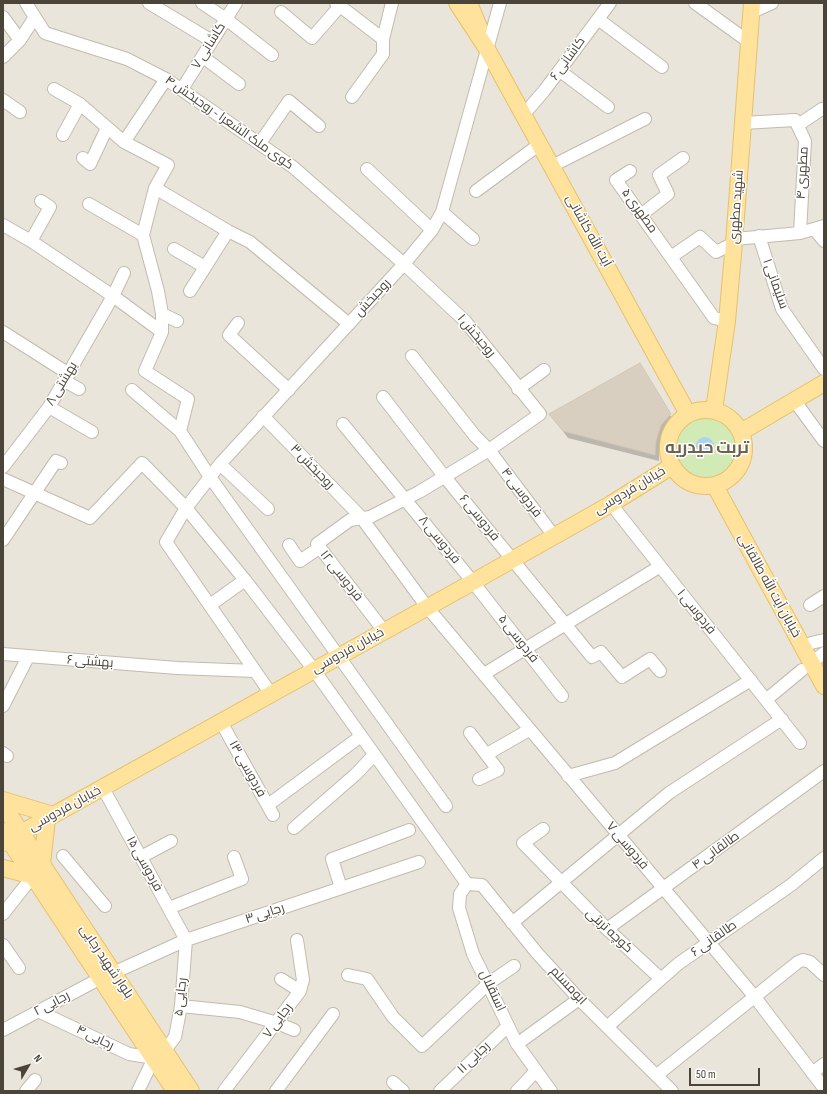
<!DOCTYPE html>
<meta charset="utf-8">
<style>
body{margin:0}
#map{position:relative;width:827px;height:1094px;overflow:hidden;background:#f6f3ec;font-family:"Sofia Sans Condensed",sans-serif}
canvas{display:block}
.frame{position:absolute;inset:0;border:4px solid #4b4439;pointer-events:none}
.north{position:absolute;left:8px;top:1046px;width:40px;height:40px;-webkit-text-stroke:3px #fff;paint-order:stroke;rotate:52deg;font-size:11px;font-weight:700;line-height:16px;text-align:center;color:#4b4439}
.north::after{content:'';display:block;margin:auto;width:14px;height:18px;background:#4b4439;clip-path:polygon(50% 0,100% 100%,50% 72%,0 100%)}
.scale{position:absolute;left:689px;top:1068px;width:71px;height:18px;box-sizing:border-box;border:2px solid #4b4439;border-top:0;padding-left:5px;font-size:12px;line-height:14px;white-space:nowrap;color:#4b4439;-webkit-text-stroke:3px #fff;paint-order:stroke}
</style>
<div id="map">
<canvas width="827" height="1094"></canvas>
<div class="frame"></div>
<div class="north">N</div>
<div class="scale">50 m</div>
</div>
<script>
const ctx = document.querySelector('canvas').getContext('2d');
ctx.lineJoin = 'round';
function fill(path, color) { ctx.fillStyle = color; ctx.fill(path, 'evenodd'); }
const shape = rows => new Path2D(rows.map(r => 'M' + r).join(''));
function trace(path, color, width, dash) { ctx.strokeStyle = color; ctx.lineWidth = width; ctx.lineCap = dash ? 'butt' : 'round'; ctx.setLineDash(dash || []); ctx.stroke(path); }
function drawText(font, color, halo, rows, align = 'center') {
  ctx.font = font + ' "Sofia Sans Condensed",Cairo,sans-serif'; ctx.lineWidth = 3; ctx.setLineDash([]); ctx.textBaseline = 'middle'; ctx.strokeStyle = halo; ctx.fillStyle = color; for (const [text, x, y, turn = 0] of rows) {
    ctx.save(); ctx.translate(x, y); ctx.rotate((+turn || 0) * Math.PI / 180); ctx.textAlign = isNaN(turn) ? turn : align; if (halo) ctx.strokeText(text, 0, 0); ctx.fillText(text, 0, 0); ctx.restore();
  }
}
fill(shape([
 [3,3,824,3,824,1091,3,1091]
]), '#eae5da');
fill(shape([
 '671 448a34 34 0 1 1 68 0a34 34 0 1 1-68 0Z'
]), '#d2eab5');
fill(shape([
 '696 446a9 9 0 1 1 18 0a9 9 0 1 1-18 0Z'
]), '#a9d4f2');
fill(shape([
 [640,364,674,422,665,432,659,448,659,461,568,438,550,414]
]), '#0003');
const building = shape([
 [640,363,671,414,661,425,656,441,655,455,563,431,549,414,640,363]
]);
fill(building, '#d8cfc1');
trace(building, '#d3c7b4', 1);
const minor = shape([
 [26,3,45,33,127,59,166,79,293,167,404,264,465,321,540,414,489,450,419,492,370,517,350,520,317,544,384,631],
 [149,3,212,41],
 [202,3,226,19,272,55],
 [336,3,383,39],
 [695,3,749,42],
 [281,12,312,38,340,6],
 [752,12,772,3],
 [3,17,20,40],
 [598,19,662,67],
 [3,57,20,40,35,17],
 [203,57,239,84],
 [560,71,608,107],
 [166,79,124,142,168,165,155,188,143,235,158,291,162,314,162,332,145,371,188,399,180,431,210,477,446,806],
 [54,89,80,104,124,142],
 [182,89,236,3],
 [352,97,383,54,383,39,392,3],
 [3,100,20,112],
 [524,114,544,91,610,3],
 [743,123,795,120,805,141,800,233],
 [798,125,822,109],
 [63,135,80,104],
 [260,143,289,101,319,126],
 [83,158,90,164,107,128],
 [552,166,645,119],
 [367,169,432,230],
 [630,171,616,180,714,318,727,321],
 [155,188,228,231,250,242,349,324],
 [476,191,540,144],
 [89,204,143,235],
 [442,212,473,239],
 [641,215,668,194,659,175,683,158],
 [3,225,31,241,113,296,124,273],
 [815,230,824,241],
 [759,236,782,309,824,369],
 [735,239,800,233,824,226],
 [31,241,50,207,41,201],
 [174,249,205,267],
 [671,257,700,237,716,252,734,243],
 [190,291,228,231],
 [162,314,177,321],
 [238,323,229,335,289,390],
 [3,332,69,374],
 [412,356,475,436,489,450,554,536],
 [65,381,79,389],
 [518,389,544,370],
 [132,390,180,431],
 [383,397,444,476,592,657,601,652,622,677,650,659,660,671],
 [794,400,824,441],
 [49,407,92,432],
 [263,416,361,517,427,607,754,996,824,1088],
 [343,424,473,582,562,696],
 [220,464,268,509],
 [3,467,49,407,113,296,162,332],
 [3,479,90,518,142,463,186,508,245,580,314,670,467,884],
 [611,504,800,743],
 [3,540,56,461,61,463],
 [289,545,300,561,319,548],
 [210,605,245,580],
 [810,605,824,596],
 [811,643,824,640],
 [3,654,177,668,255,671],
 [811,663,824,653],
 [484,674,659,567],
 [271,694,166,542,186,508,220,464,404,264,432,230,442,212,500,3],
 [767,699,802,670],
 [3,706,28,657],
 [221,722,273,815],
 [470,733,498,770,479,779],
 [3,753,7,756],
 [487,754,529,730],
 [568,776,615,763,751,680],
 [103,788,186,940,181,1006,175,1037,165,1050],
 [268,805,361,736],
 [294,828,356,774,374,755],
 [543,829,523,843,607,929,661,979],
 [63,856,105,906],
 [141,857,171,841],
 [467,884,482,885,537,953,579,999,672,1091],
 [467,884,460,894,459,908,473,954,517,1044,551,1091],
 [341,888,332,859,409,830],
 [169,908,242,879,234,857],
 [3,914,33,876],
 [512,923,669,793,782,719],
 [607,929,824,771],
 [3,945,19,968],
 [113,973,186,940,419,862],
 [348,975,367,979,393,1017,422,1046,489,983,514,966],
 [281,979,300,991],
 [181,1006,240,1012,277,1023,294,1030],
 [38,1011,129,1054,154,1058,138,1091],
 [608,1026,678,964,791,885,824,858],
 [3,1030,101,978],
 [517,1044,579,999],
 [812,1073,824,1064],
 [657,1075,798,962,803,960,810,962,824,975],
 [393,1082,403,1091],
 [26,1091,35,1080],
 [224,1091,300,991,303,980,297,940],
 [276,1091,333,1014],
 [440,1091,508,1026],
 [517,1091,536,1071]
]);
const major = shape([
 [457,3,487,49,688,414],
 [469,3,479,27],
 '668 448a38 38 0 1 1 76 0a38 38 0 1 1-76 0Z',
 [714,410,727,321,734,243,752,3],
 [741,432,824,383],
 [715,486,824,686],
 [3,800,53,815],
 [3,805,191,1091],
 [3,831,175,1091],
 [3,843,473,582,611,504,672,466],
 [42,864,47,819],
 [3,868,33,876]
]);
trace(minor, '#c2bbae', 14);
trace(major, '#e6c16a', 18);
trace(minor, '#fff', 12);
trace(major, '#ffe39c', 16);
drawText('13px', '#4b4439', '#fff', [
 ["کاشانی ۷",209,46,-58],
 ["کاشانی ۶",568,59,-54],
 ["کوی ملک الشعرا - روحبخش ۴",229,123,35],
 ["مطهری ۴",803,173,-87],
 ["شهید مطهری",737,207,-86],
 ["مطهری ۵",639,211,54],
 ["آیت الله کاشانی",588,231,61],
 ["سلیمانی ۱",775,284,70],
 ["روحبخش",373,298,-47],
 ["روحبخش ۱",476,336,50],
 ["بهشتی ۸",62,384,-59],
 ["روحبخش ۳",312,467,46],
 ["خیابان فردوسی",630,491,-31],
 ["فردوسی ۴",521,493,53],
 ["فردوسی ۶",479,518,51],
 ["فردوسی ۸",439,540,51],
 ["فردوسی ۱۲",341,576,52],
 ["خیابان آیت الله طالقانی",769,586,61],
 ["فردوسی ۱",696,612,51],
 ["فردوسی ۵",518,639,52],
 ["خیابان فردوسی",348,651,-29],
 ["بهشتی ۶",90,662,4],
 ["فردوسی ۱۳",247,769,61],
 ["خیابان فردوسی",65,809,-29],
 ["فردوسی ۷",627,846,50],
 ["طالقانی ۴",716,851,-36],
 ["فردوسی ۱۵",144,864,61],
 ["رجایی ۳",265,914,-18],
 ["کوچه تربتی",609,931,43],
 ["طالقانی ۶",714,939,-35],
 ["بلوار شهید رجایی",106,962,56],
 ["ابومسلم",568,986,47],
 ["استقلال",492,991,65],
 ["رجایی ۵",181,997,-84],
 ["رجایی ۲",52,1004,-28],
 ["رجایی ۷",278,1021,-53],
 ["رجایی ۴",95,1038,26],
 ["رجایی ۱۱",474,1058,-44]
]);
drawText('bold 17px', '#6e6250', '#fff', [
 ["تربت حیدریه",707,449]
]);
</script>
